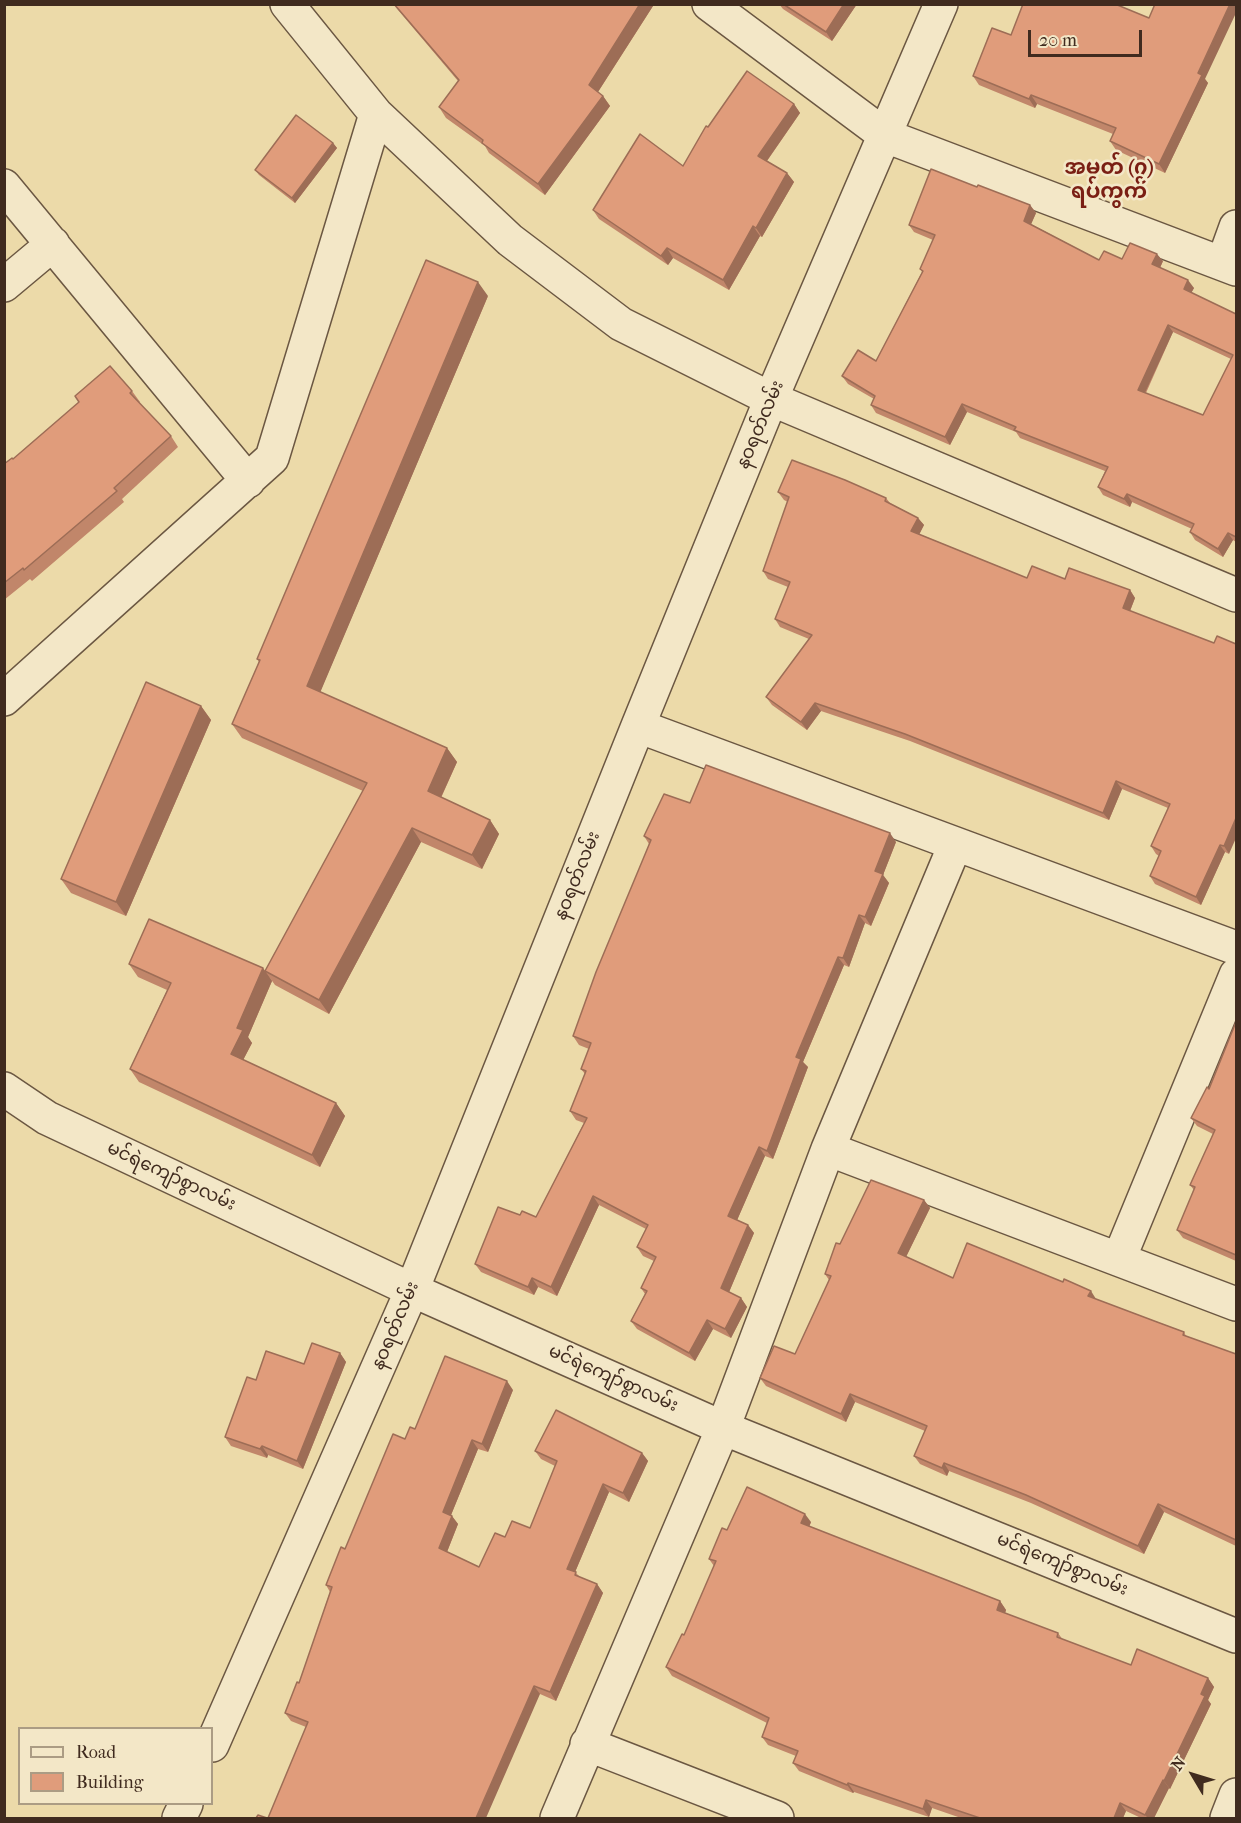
<!DOCTYPE html>
<meta charset="utf-8">
<style>
body{margin:0}
#map{position:relative;width:1241px;height:1823px;overflow:hidden;background:#ecdaa9;font-family:"IM FELL French Canon",serif}
canvas{display:block}
.frame{position:absolute;inset:0;border:6px solid #402b1f;pointer-events:none}
.legend{position:absolute;left:18px;top:1727px;width:195px;height:78px;box-sizing:border-box;background:#f3e7c7;border:2px solid #ab9c84;margin:0;padding:8px 10px;list-style:none;font-size:18px;color:#402b1f}
.legend li{display:flex;align-items:center;gap:12px;height:30px}
.legend b{width:30px;border:2px solid #ab9c84}
.north{position:absolute;left:1163px;top:1745px;width:60px;height:60px;-webkit-text-stroke:4px #f3e7c7;paint-order:stroke;rotate:308deg;font-size:16px;font-weight:700;line-height:24px;text-align:center;color:#402b1f}
.north::after{content:'';display:block;margin:auto;width:21px;height:27px;background:#402b1f;clip-path:polygon(50% 0,100% 100%,50% 72%,0 100%)}
.scale{position:absolute;left:1028px;top:30px;width:114px;height:27px;box-sizing:border-box;border:3px solid #402b1f;border-top:0;padding-left:8px;font-size:18px;line-height:21px;white-space:nowrap;color:#402b1f;-webkit-text-stroke:4px #f3e7c7;paint-order:stroke}
</style>
<div id="map">
<canvas width="1241" height="1823"></canvas>
<div class="frame"></div>
<ul class="legend">
<li><b style="height:8px;background:#f3e7c7"></b>Road</li>
<li><b style="height:16px;background:#e09c7b"></b>Building</li>
</ul>
<div class="north">N</div>
<div class="scale">20 m</div>
</div>
<script>
const ctx = document.querySelector('canvas').getContext('2d');
ctx.lineJoin = 'round';
const shape = rows => new Path2D(rows.map(r => 'M' + r).join(''));
function trace(path, color, width, dash) { ctx.strokeStyle = color; ctx.lineWidth = width; ctx.lineCap = dash ? 'butt' : 'round'; ctx.setLineDash(dash || []); ctx.stroke(path); }
function fill(path, color) { ctx.fillStyle = color; ctx.fill(path, 'evenodd'); }
function drawText(font, color, halo, rows, align = 'center') {
  ctx.font = font + ' "IM FELL French Canon","Noto Sans Myanmar",serif'; ctx.lineWidth = 5; ctx.setLineDash([]); ctx.textBaseline = 'middle'; ctx.strokeStyle = halo; ctx.fillStyle = color; for (const [text, x, y, turn = 0] of rows) {
    ctx.save(); ctx.translate(x, y); ctx.rotate((+turn || 0) * Math.PI / 180); ctx.textAlign = isNaN(turn) ? turn : align; if (halo) ctx.strokeText(text, 0, 0); ctx.fillText(text, 0, 0); ctx.restore();
  }
}
const street = shape([
 [287,4,376,114,510,240,621,324,771,399,1236,595],
 [709,4,886,136,1236,269],
 [4,186,248,481],
 [1223,263,1236,227],
 [4,285,53,244],
 [4,699,272,458,376,114],
 [638,726,1236,948],
 [4,1089,47,1118,412,1290,723,1428,1236,1636],
 [828,1149,1236,1304],
 [1119,1259,1236,975],
 [587,1744,777,1818],
 [212,1745,412,1290,638,726,771,399,941,4],
 [179,1818,186,1804],
 [557,1818,723,1428,828,1149,955,845],
 [1227,1818,1236,1795]
]);
trace(street, '#6b5742', 36);
trace(street, '#f3e7c7', 33);
fill(shape([
 [393,4,652,4,653,6,598,92,603,96,610,106,545,195,489,153,485,146,446,118,439,107,458,81],
 [779,4,857,4,832,41,783,9],
 [1011,35,1205,79,1208,83,1165,173,1116,150,1110,141,1113,134,1037,104,1035,108,979,85,973,76],
 [794,104,800,113,767,161,787,173,794,182,762,237,760,236,729,290,673,258,668,265,599,219,593,210,683,166,708,127],
 [333,143,337,148,295,203,259,175,255,170],
 [977,187,1030,205,1036,213,1031,224,1099,260,1122,259,1163,261,1160,268,1194,288,1191,293,1236,314,1236,542,1233,540,1223,557,1195,540,1190,532,1192,529,1132,502,1130,507,1103,495,1098,487,1105,471,1020,438,1016,432,967,412,950,445,876,413,871,405,874,399,848,384,842,376,876,361,922,272,920,269,933,240,914,232,909,225],
 [1173,332,1231,359,1203,415,1146,393],
 [488,296,320,692,447,748,457,762,441,798,490,820,499,834,482,869,421,842,329,1014,275,985,265,971,363,791,242,738,232,724,259,662,257,659],
 [132,391,140,402,139,403,171,436,178,447,122,499,124,502,32,581,30,579,4,600,4,464,13,459,79,402,75,396],
 [778,492,886,498,890,503,918,518,924,525,919,534,1027,578,1065,579,1130,590,1135,598,1130,611,1229,854,1225,852,1201,905,1155,884,1150,876,1159,856,1156,854,1151,846,1168,808,1122,789,1109,820,910,741,821,711,807,730,772,705,766,697,809,639,780,627,775,619,788,587,768,579,763,571,788,502,784,500],
 [201,706,211,720,126,916,71,893,61,879],
 [690,803,896,842,883,875,889,883,871,926,865,923,849,967,844,965,803,1062,808,1067,773,1159,765,1156,737,1220,748,1225,754,1233,729,1292,741,1298,747,1307,731,1338,713,1329,695,1361,637,1329,631,1321,645,1294,641,1288,654,1261,643,1256,637,1247,646,1229,599,1205,557,1296,538,1287,534,1295,481,1272,475,1264,520,1215,536,1217,584,1123,576,1120,570,1111,585,1074,581,1069,589,1049,579,1045,573,1036,649,844,644,836],
 [129,964,263,968,272,981,248,1037,252,1043,243,1060,336,1103,345,1116,320,1167,139,1082,130,1069,167,990,138,977],
 [1236,1022,1236,1261,1183,1238,1177,1230,1194,1190,1190,1185,1213,1134,1197,1126,1191,1118,1209,1089],
 [924,1200,930,1208,906,1257,953,1278,1096,1299,1184,1332,1186,1336,1236,1354,1236,1546,1164,1512,1144,1554,1031,1503,949,1471,947,1476,920,1464,914,1456,925,1431,855,1402,846,1422,766,1386,760,1378,795,1354,829,1280,825,1274,840,1244],
 [340,1353,346,1362,303,1469,268,1455,267,1458,231,1446,225,1437,256,1380],
 [513,1390,488,1452,478,1449,451,1515,458,1524,447,1552,479,1567,505,1537,530,1528,555,1466,541,1459,535,1451,642,1453,648,1461,629,1502,609,1492,575,1572,580,1577,597,1584,603,1593,556,1701,540,1694,306,1727,291,1721,285,1713,299,1683,330,1592,326,1585,405,1439,415,1429],
 [811,1522,809,1527,1000,1601,1006,1610,1005,1613,1058,1633,1063,1640,1131,1665,1208,1678,1214,1687,1208,1700,1211,1704,1170,1789,1169,1788,1154,1818,1141,1818,1126,1811,1123,1818,961,1818,932,1808,929,1817,854,1792,853,1793,799,1771,793,1763,796,1756,768,1745,762,1737,767,1723,672,1676,666,1667,684,1635,714,1566,709,1559,727,1530]
]), '#c1866a');
fill(shape([
 [640,4,652,4,653,6,596,95,589,85],
 [844,4,857,4,832,41,826,32],
 [1230,4,1236,4,1236,13,1205,79,1208,83,1165,173,1159,164,1198,73],
 [1031,95,1037,104,1035,108,1029,99],
 [603,96,610,106,545,195,538,184],
 [794,104,800,113,764,165,758,156],
 [333,143,337,148,295,203,292,198],
 [787,173,794,182,762,237,756,228],
 [1030,205,1036,213,1029,229,1024,221],
 [753,226,760,236,729,290,723,280],
 [667,248,673,258,668,265,661,256],
 [1157,254,1163,261,1158,272,1152,264],
 [1188,280,1194,288,1189,297,1184,289],
 [478,282,488,296,317,700,307,686],
 [1168,325,1173,332,1143,397,1138,390],
 [962,404,967,412,950,445,945,437],
 [1127,494,1132,502,1130,507,1124,499],
 [918,518,924,525,917,539,911,531],
 [1228,533,1233,540,1223,557,1218,549],
 [1130,590,1135,598,1128,616,1123,608],
 [815,703,821,711,807,730,801,722],
 [201,706,211,720,126,916,116,902],
 [447,748,457,762,437,806,428,791],
 [1116,781,1122,789,1109,820,1103,813],
 [1236,818,1236,838,1229,854,1224,846],
 [490,820,499,834,482,869,472,855],
 [412,828,421,842,329,1014,319,1000],
 [890,833,896,842,883,875,889,883,871,926,865,917,875,871],
 [1220,845,1225,852,1201,905,1196,897],
 [859,915,865,923,849,967,843,958],
 [838,957,844,965,803,1062,808,1067,773,1159,767,1151,796,1057],
 [263,968,272,981,248,1037,252,1043,240,1066,231,1054,237,1028],
 [336,1103,345,1116,320,1167,312,1155],
 [759,1147,765,1156,735,1225,728,1216],
 [593,1196,599,1205,557,1296,551,1287],
 [924,1200,930,1208,904,1261,898,1253],
 [748,1225,754,1233,727,1297,721,1288],
 [532,1278,538,1287,534,1295,528,1287],
 [1091,1291,1096,1299,1088,1296],
 [741,1298,747,1307,731,1338,725,1329],
 [707,1320,713,1329,695,1361,689,1353],
 [340,1353,346,1362,303,1469,297,1461],
 [507,1381,513,1390,488,1452,482,1444],
 [850,1394,855,1402,846,1422,841,1414],
 [472,1440,478,1449,449,1520,443,1512],
 [262,1446,268,1455,267,1458,260,1449],
 [642,1453,648,1461,629,1502,623,1493],
 [944,1463,949,1471,947,1476,942,1468],
 [603,1484,609,1492,573,1577,567,1569],
 [1158,1504,1164,1512,1144,1554,1138,1546],
 [805,1514,811,1522,807,1532,801,1523],
 [452,1516,458,1524,445,1557,439,1548],
 [597,1584,603,1593,556,1701,550,1692],
 [1000,1601,1006,1610,1003,1619,997,1610],
 [1208,1678,1214,1687,1208,1700,1211,1704,1170,1789,1164,1781],
 [534,1686,540,1694,486,1818,476,1818],
 [1163,1780,1169,1788,1154,1818,1148,1818,1145,1815],
 [848,1783,854,1792,853,1793,847,1785],
 [926,1800,932,1808,929,1817,923,1809],
 [1120,1803,1126,1811,1123,1818,1114,1818]
]), '#9d6d56');
const building = shape([
 [394,4,640,4,589,85,603,96,538,184,482,143,483,140,439,107,459,80,394,4],
 [783,4,844,4,826,32,783,4],
 [1023,4,1115,4,1149,18,1155,4,1230,4,1198,73,1202,75,1159,164,1110,141,1116,128,1031,95,1029,99,973,76,992,28,1011,35,1023,4],
 [747,71,794,104,758,156,787,173,756,228,753,226,723,280,667,248,661,256,593,210,640,134,683,166,706,126,708,127,747,71],
 [296,115,333,143,292,198,255,170,296,115],
 [931,169,977,187,978,185,1030,205,1024,221,1099,260,1104,251,1122,259,1130,243,1157,254,1152,264,1188,280,1184,289,1236,314,1236,537,1228,533,1218,549,1190,532,1194,524,1127,494,1124,499,1098,487,1108,467,1014,430,1016,427,962,404,945,437,871,405,875,396,842,376,858,350,876,361,923,271,920,269,935,235,909,225,931,169],
 [1168,325,1233,355,1203,415,1138,390,1168,325],
 [426,260,478,282,307,686,447,748,428,791,490,820,472,855,412,828,319,1000,265,971,367,783,232,724,260,660,257,659,426,260],
 [110,366,132,391,130,393,171,436,114,488,117,491,24,570,23,568,4,583,4,464,12,458,13,459,79,402,75,396,110,366],
 [792,460,845,480,886,498,885,501,918,518,911,531,1027,578,1032,566,1065,579,1069,568,1130,590,1123,608,1214,643,1217,636,1236,644,1236,818,1224,846,1220,845,1196,897,1150,876,1161,851,1151,846,1170,804,1116,781,1103,813,905,734,815,703,801,722,766,697,812,635,775,619,790,582,763,571,789,497,778,492,792,460],
 [146,682,201,706,116,902,61,879,146,682],
 [706,765,890,833,875,871,883,874,865,917,859,915,843,958,838,957,796,1057,801,1059,767,1151,759,1147,728,1216,748,1225,721,1288,741,1298,725,1329,707,1320,689,1353,631,1321,647,1291,641,1288,656,1257,637,1247,648,1225,593,1196,551,1287,532,1278,528,1287,475,1264,498,1207,520,1215,522,1211,536,1217,587,1118,570,1111,586,1071,581,1069,591,1043,573,1036,596,972,651,840,644,836,664,794,690,803,706,765],
 [149,919,263,968,237,1028,243,1030,231,1054,336,1103,312,1155,130,1069,171,983,129,964,149,919],
 [1236,1022,1236,1255,1177,1230,1195,1187,1190,1185,1215,1130,1191,1118,1207,1087,1209,1089,1236,1022],
 [871,1180,924,1200,898,1253,953,1278,967,1243,1063,1282,1064,1279,1091,1291,1088,1296,1157,1322,1184,1332,1183,1335,1236,1354,1236,1540,1158,1504,1138,1546,1026,1495,944,1463,942,1468,914,1456,927,1426,850,1394,841,1414,760,1378,774,1346,795,1354,831,1276,825,1274,836,1243,840,1244,871,1180],
 [312,1343,340,1353,297,1461,262,1446,260,1449,225,1437,247,1377,256,1380,266,1351,304,1364,312,1343],
 [445,1356,507,1381,482,1444,472,1440,443,1512,452,1516,439,1548,479,1567,495,1533,505,1537,512,1521,530,1528,557,1461,535,1451,556,1410,642,1453,623,1493,603,1484,567,1569,576,1572,575,1575,597,1584,550,1692,534,1686,476,1818,268,1818,308,1722,285,1713,297,1682,299,1683,332,1587,326,1585,341,1547,345,1549,393,1434,405,1439,410,1427,415,1429,445,1356],
 [747,1487,805,1514,801,1523,1000,1601,997,1610,1058,1633,1057,1637,1131,1665,1137,1649,1208,1678,1201,1694,1205,1696,1164,1781,1163,1780,1145,1815,1120,1803,1114,1818,980,1818,926,1800,923,1809,848,1783,847,1785,793,1763,798,1751,762,1737,769,1718,666,1667,682,1634,684,1635,716,1561,709,1559,722,1528,727,1530,747,1487],
 [258,1815,267,1818,256,1818,258,1815]
]);
fill(building, '#e09c7b');
trace(building, '#9d6d56', 1.5);
drawText('18px', '#402b1f', '#f3e7c7', [
 ["နဝရတ်လမ်း",761,425,-67],
 ["နဝရတ်လမ်း",578,876,-68],
 ["မင်ရဲကျော်စွာလမ်း",171,1177,25],
 ["နဝရတ်လမ်း",396,1326,-67],
 ["မင်ရဲကျော်စွာလမ်း",613,1379,24],
 ["မင်ရဲကျော်စွာလမ်း",1062,1565,22]
]);
drawText('bold 21px', '#7a1f14', '#f3e7c7', [
 ["အမှတ် (၇)",1109,169],
 ["ရပ်ကွက်",1109,193]
]);
</script>
